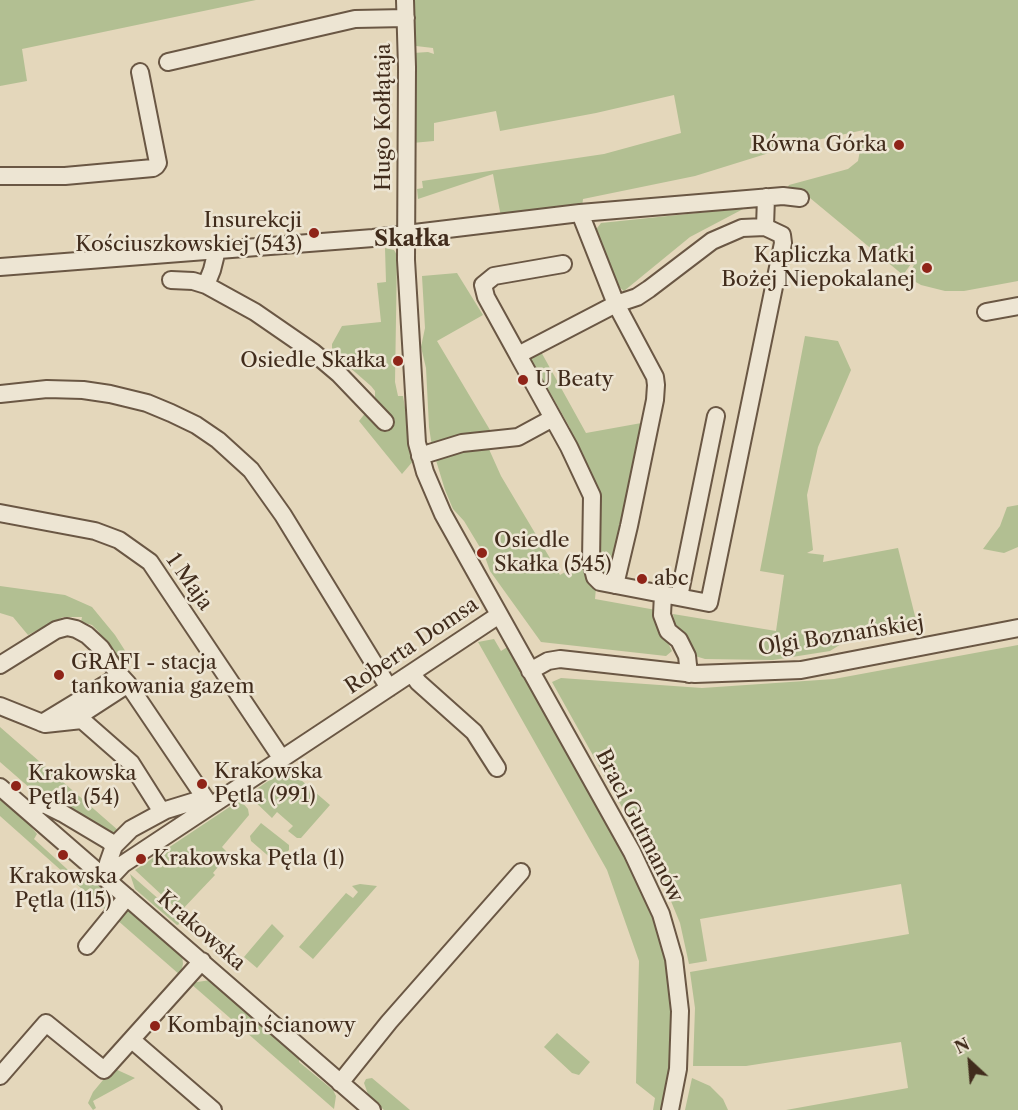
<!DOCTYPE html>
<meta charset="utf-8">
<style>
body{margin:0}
#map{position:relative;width:1018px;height:1110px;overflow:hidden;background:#e4d7bb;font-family:"Libre Caslon Text",serif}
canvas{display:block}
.north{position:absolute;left:940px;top:1032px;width:60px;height:60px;-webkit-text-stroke:4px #ede5d3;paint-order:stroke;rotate:334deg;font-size:16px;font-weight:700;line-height:24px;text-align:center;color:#412c1c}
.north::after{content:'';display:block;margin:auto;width:21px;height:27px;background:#412c1c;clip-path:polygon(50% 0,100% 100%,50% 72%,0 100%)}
</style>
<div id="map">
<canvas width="1018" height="1110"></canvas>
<div class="north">N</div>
</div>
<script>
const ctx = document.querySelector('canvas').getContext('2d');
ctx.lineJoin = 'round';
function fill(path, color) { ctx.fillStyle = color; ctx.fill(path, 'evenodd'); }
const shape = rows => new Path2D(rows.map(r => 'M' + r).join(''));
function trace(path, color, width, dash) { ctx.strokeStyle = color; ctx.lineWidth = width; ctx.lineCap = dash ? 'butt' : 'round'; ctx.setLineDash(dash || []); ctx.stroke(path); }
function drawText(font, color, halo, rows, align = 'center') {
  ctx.font = font + ' "Libre Caslon Text",serif'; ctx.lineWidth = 5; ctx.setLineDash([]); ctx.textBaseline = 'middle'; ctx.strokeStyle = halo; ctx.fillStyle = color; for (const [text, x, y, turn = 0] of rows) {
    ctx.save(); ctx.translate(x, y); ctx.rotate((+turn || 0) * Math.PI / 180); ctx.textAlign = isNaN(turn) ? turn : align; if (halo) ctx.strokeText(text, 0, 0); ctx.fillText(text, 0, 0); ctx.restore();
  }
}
fill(shape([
 [0,0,256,0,22,49,27,81,0,86],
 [411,0,1018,0,1018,281,964,291,945,291,921,285,907,277,914,265,911,264,903,275,810,198,786,190,789,185,848,169,858,161,864,130,798,144,695,176,583,199,582,207,501,217,493,174,418,199,417,189,423,188,422,181,604,154,681,133,674,95,596,113,500,131,496,111,434,123,434,141,412,143,413,53,428,52,434,54,433,48,416,46,413,44],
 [745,208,690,237,624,291,614,283,594,232,601,223],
 [385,248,394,250,397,255,395,382,398,396,403,396,414,460,402,474,359,421,375,401,375,391,371,386,332,352,332,344,342,326,381,322,377,283,386,282],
 [457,273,483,315,437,341,490,430,489,438,432,447,429,427,426,368,421,347,425,328,422,276],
 [805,336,838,341,851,370,818,447,807,495,813,550,807,553,824,555,823,562,898,548,918,628,849,639,830,651,773,660,705,659,695,656,686,634,675,624,673,614,776,631,784,575,760,571],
 [540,350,586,433,647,422,613,578,597,576,595,599,656,610,660,634,668,643,672,651,666,656,541,642,490,571,484,554,464,521,453,509,445,490,435,457,456,450,488,447,501,476,560,575,587,559,597,511,567,435,570,428,547,387,537,383,529,366,532,356],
 [1018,505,1018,547,1004,553,983,549,1000,526,1007,507],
 [0,586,65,595,92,607,115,635,131,660,121,666,98,631,92,625,81,622,82,617,63,617,28,635,13,617,0,613],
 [494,639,501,651,509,646,649,899,668,961,673,1001,671,1075,664,1110,653,1110,655,1098,636,1083,639,961,607,870,478,642],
 [1018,645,1018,1110,786,1110,908,1088,901,1042,746,1066,693,1066,695,1008,690,972,909,934,901,884,700,919,707,961,689,964,680,923,661,877,552,682,561,678,702,688,834,679],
 [0,727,119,831,112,837,46,802,0,762],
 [287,768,330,805,301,838,297,838,288,831,293,826,277,812,272,818,248,795],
 [0,794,14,807,37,834,34,839,78,879,83,875,102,883,111,894,112,901,109,913,0,816],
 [240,800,248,809,249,815,222,847,229,854,213,873,215,875,180,912,135,870],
 [261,823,289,845,289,850,280,859,273,860,251,841,250,836],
 [130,874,185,922,177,925,135,889],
 [360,884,377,886,313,959,299,947,346,893,353,898,358,892,352,886],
 [128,909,182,954,183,964,180,975,116,919,123,911],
 [272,924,284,936,257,968,244,957],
 [211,980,299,1055,299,1062,333,1090,336,1096,334,1109,190,983],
 [557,1033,590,1062,579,1075,572,1073,544,1047],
 [113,1068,135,1078,93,1101,96,1108,93,1110,88,1103,93,1092],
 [372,1078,410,1110,384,1110,369,1097,364,1083,366,1079],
 [692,1078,710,1086,723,1099,728,1110,685,1110]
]), '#b2bf92');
const minor = shape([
 [405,0,407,67,406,260,417,443,425,472,443,514,632,852,661,914,674,959,680,1011,678,1069,670,1110],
 [168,62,355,19,406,18],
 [0,176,65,176,153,168,156,166,158,163,140,72],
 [580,213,616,304,518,355,569,447,592,496,591,561,595,577,600,582,709,603,783,243,782,235,765,227],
 [0,267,373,238,580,213,783,196,800,198],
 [171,280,193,281,206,285,255,312,313,352,339,374,385,422],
 [206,285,212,270,217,250],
 [986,312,1018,306],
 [518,355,486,297,483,285,494,276,563,264],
 [0,394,47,389,83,390,110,394,147,403,171,413,196,425,218,440,251,470,283,515,389,688],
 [420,456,462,443,518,437,553,418],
 [0,513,95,531,119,540,150,562,282,759],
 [615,585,629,526,655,400,656,385,655,377,616,304,637,297,649,289,712,241,742,228,765,227,766,197],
 [663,594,662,615,668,631,679,640,687,656,689,674],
 [679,597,716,416],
 [0,665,56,630,67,627,76,629,87,635,101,648,116,671,128,684,71,721],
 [530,671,548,661,560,659,695,674,801,670,1018,628],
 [412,673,418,682,474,732,497,768],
 [0,706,45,724,82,720,131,763,162,812],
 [42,723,111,681,128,684,205,798],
 [0,787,372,1110],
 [38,806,44,804,62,813,109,841,114,846],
 [108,880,123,864,499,615],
 [108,880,108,863,114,846,131,829,166,810,205,798,210,806],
 [87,946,127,897],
 [132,1040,213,1110],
 [0,1076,46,1023,104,1070,202,961],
 [340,1083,389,1022,521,872]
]);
trace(minor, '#6a5744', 20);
trace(minor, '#ede5d3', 16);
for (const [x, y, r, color] of [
 [899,145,6,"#8f2418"],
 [314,233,6,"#8f2418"],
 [927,268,6,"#8f2418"],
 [398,361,6,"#8f2418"],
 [523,380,6,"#8f2418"],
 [482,553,6,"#8f2418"],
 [642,579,6,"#8f2418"],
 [59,675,6,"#8f2418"],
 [202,784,6,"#8f2418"],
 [16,786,6,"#8f2418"],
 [63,855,6,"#8f2418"],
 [141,859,6,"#8f2418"],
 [155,1026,6,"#8f2418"]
]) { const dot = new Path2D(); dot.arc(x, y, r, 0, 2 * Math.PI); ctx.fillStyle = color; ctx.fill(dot); trace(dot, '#ede5d3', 2); }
drawText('21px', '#412c1c', '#ede5d3', [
 ["Hugo Kołłątaja",384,117,-90],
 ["1 Maja",189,582,55],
 ["Olgi Boznańskiej",841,636,-9],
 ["Roberta Domsa",412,646,-34],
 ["Braci Gutmanów",639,826,63],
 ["Krakowska",201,931,41]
]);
drawText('21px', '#412c1c', '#ede5d3', [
 ["Równa Górka",887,145,"right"],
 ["Insurekcji",302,221,"right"],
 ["Kościuszkowskiej (543)",302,245,"right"],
 ["Kapliczka Matki",915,256,"right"],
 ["Bożej Niepokalanej",915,280,"right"],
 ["Osiedle Skałka",386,361,"right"],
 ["U Beaty",535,380],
 ["Osiedle",494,541],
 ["Skałka (545)",494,565],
 ["abc",654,579],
 ["GRAFI - stacja",71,663],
 ["tankowania gazem",71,687],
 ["Krakowska",214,772],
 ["Pętla (991)",214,796],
 ["Krakowska",28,774],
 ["Pętla (54)",28,798],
 ["Krakowska Pętla (1)",153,859],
 ["Krakowska",63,877,"center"],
 ["Pętla (115)",63,901,"center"],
 ["Kombajn ścianowy",167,1026]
], 'left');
drawText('bold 22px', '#412c1c', '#ede5d3', [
 ["Skałka",412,240]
]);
</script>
